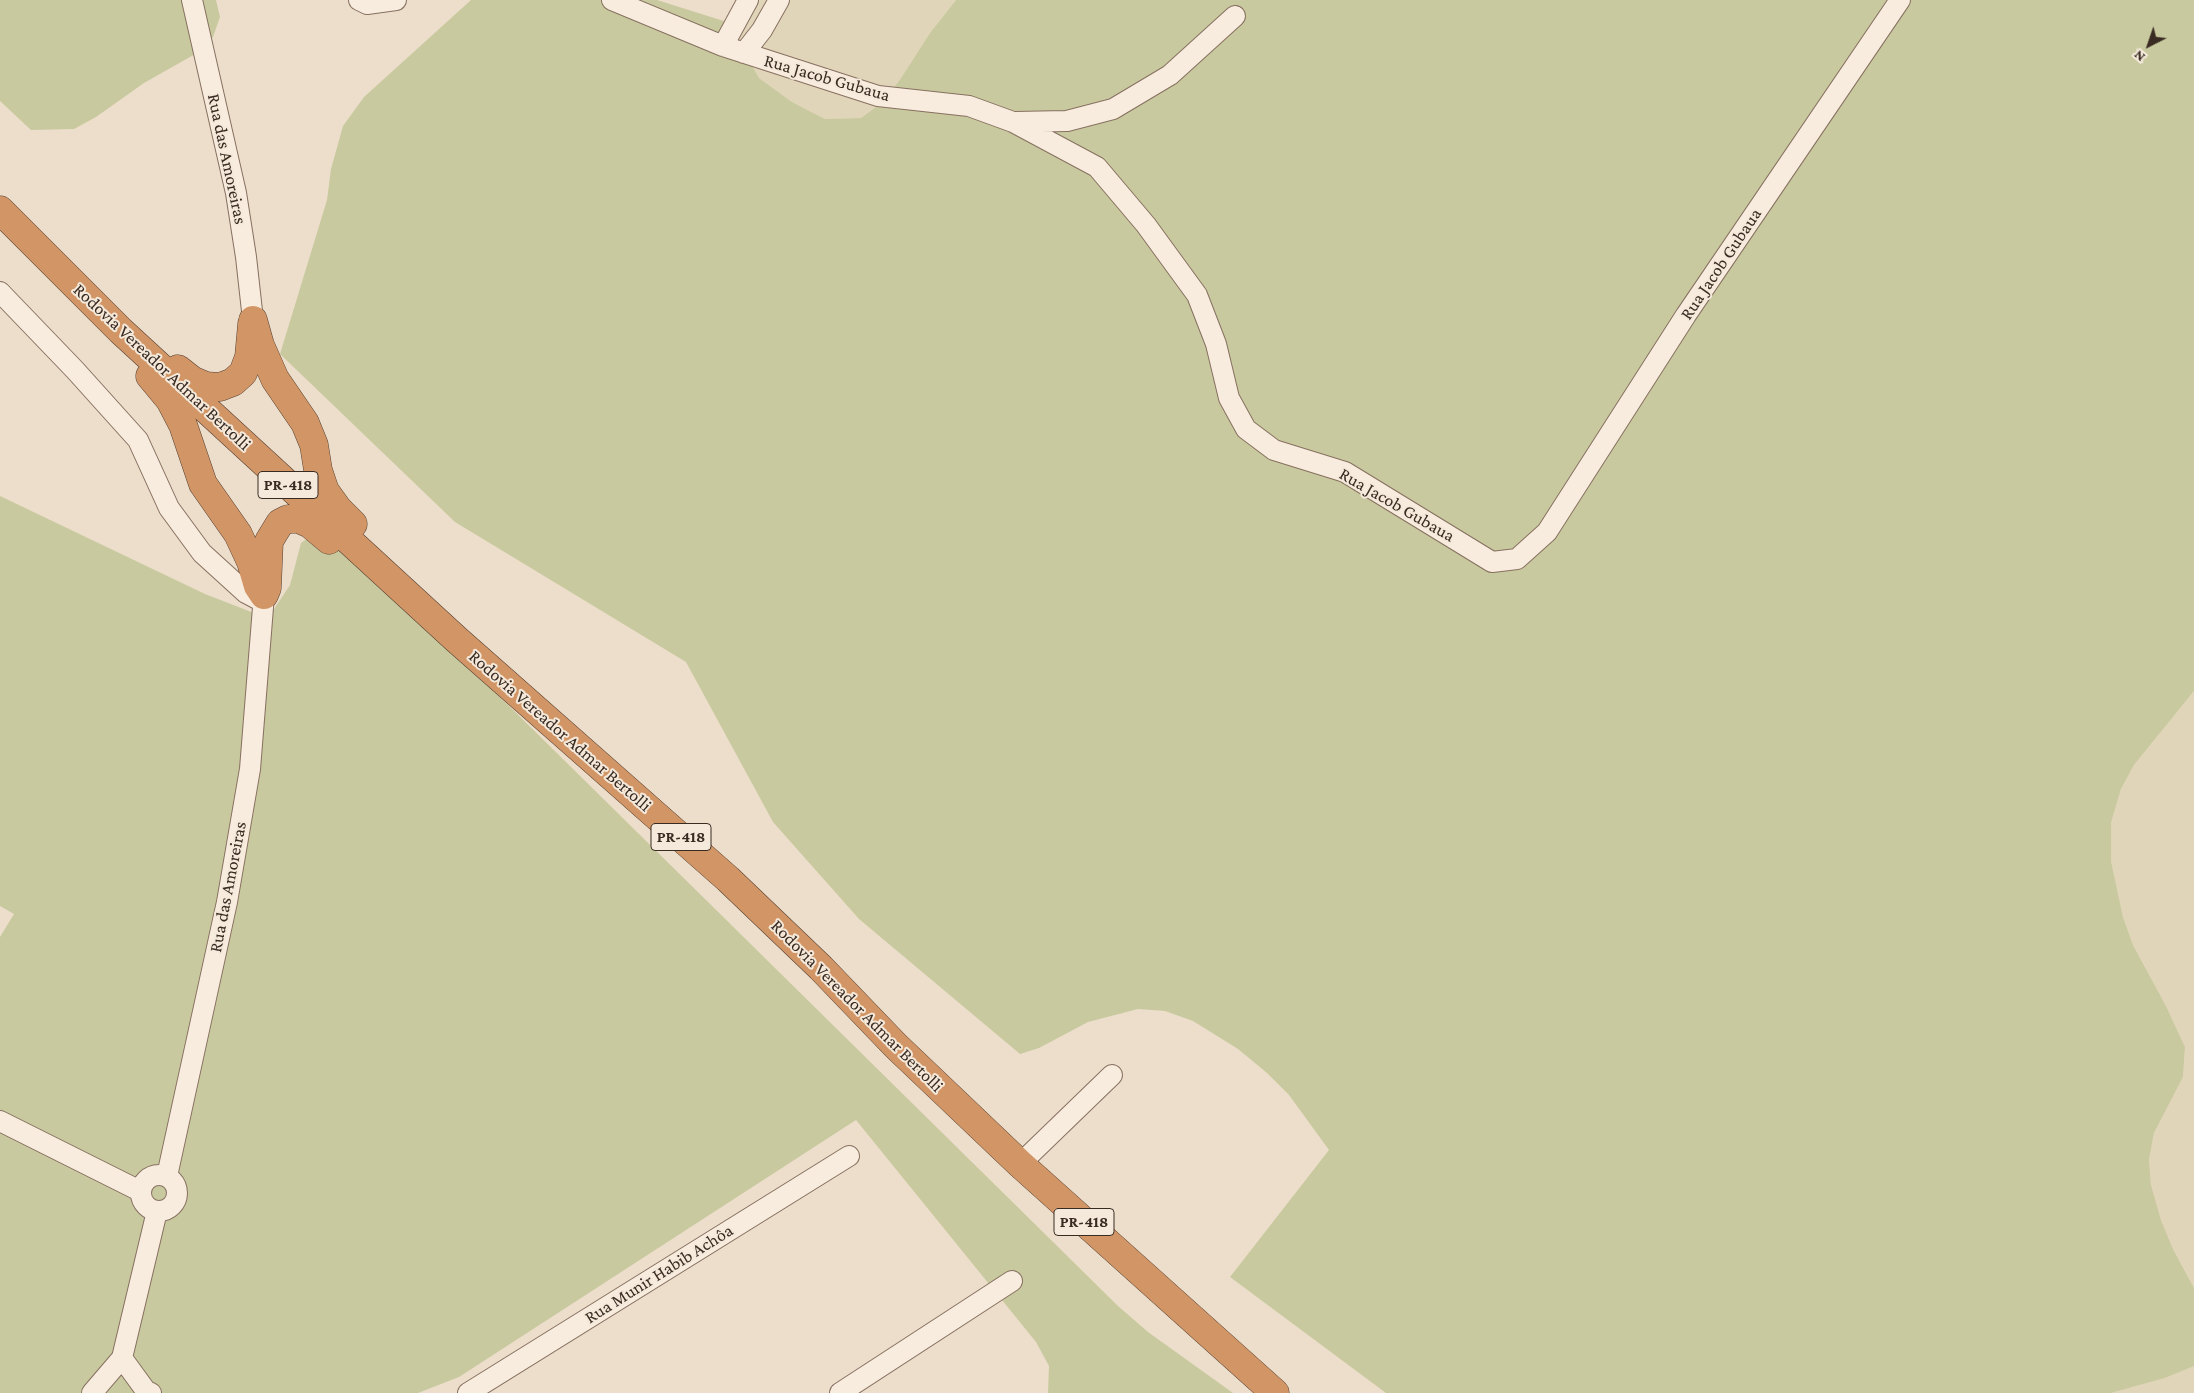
<!DOCTYPE html>
<meta charset="utf-8">
<style>
body{margin:0}
#map{position:relative;width:2194px;height:1393px;overflow:hidden;background:#ecdecb;font-family:"Crimson Pro",serif}
canvas{display:block}
.north{position:absolute;left:2124px;top:20px;width:50px;height:50px;-webkit-text-stroke:4px #f4e9da;paint-order:stroke;rotate:221deg;font-size:14px;font-weight:700;line-height:20px;text-align:center;color:#392b22}
.north::after{content:'';display:block;margin:auto;width:18px;height:22px;background:#392b22;clip-path:polygon(50% 0,100% 100%,50% 72%,0 100%)}
</style>
<div id="map">
<canvas width="2194" height="1393"></canvas>
<div class="north">N</div>
</div>
<script>
const ctx = document.querySelector('canvas').getContext('2d');
ctx.lineJoin = 'round';
function fill(path, color) { ctx.fillStyle = color; ctx.fill(path, 'evenodd'); }
const shape = rows => new Path2D(rows.map(r => 'M' + r).join(''));
function trace(path, color, width, dash) { ctx.strokeStyle = color; ctx.lineWidth = width; ctx.lineCap = dash ? 'butt' : 'round'; ctx.setLineDash(dash || []); ctx.stroke(path); }
function drawText(font, color, halo, rows, align = 'center') {
  ctx.font = font + ' "Crimson Pro",serif'; ctx.lineWidth = 4; ctx.setLineDash([]); ctx.textBaseline = 'middle'; ctx.strokeStyle = halo; ctx.fillStyle = color; for (const [text, x, y, turn = 0] of rows) {
    ctx.save(); ctx.translate(x, y); ctx.rotate((+turn || 0) * Math.PI / 180); ctx.textAlign = isNaN(turn) ? turn : align; if (halo) ctx.strokeText(text, 0, 0); ctx.fillText(text, 0, 0); ctx.restore();
  }
}
fill(shape([
 [739,0,956,0,930,33,901,78,883,102,861,118,825,119,792,102,759,78,727,22],
 [2194,691,2194,1288,2173,1249,2161,1220,2151,1185,2149,1160,2154,1133,2183,1077,2185,1047,2166,1006,2133,945,2123,917,2111,861,2111,823,2121,789,2134,765],
 [2194,1366,2194,1393,2111,1393,2165,1378]
]), '#e1d5b9');
fill(shape([
 [0,0,216,0,220,17,213,37,197,53,144,83,96,117,74,129,31,130,0,101],
 [471,0,657,0,727,22,759,78,792,102,825,119,861,118,883,102,901,78,930,33,956,0,2194,0,2194,691,2134,765,2121,789,2111,823,2111,861,2123,917,2133,945,2166,1006,2185,1047,2183,1077,2154,1133,2149,1160,2151,1185,2161,1220,2173,1249,2194,1288,2194,1366,2165,1378,2111,1393,1386,1393,1230,1277,1329,1150,1289,1095,1267,1073,1238,1049,1193,1021,1165,1011,1138,1009,1088,1022,1039,1048,1020,1054,859,919,773,822,686,662,455,522,280,354,327,200,331,169,343,126,364,97],
 [0,496,205,594,254,613,274,609,290,585,301,543,319,530,358,559,501,698,1118,1306,1148,1332,1233,1393,1048,1393,1049,1366,1036,1342,856,1120,459,1377,418,1393,0,1393,0,937,14,914,0,906]
]), '#c9c99f');
const minor = shape([
 [192,0,236,193,246,257,253,320],
 [359,0,367,4,396,0],
 [612,0,723,46,878,96,969,106,1013,122,1097,167,1146,225,1197,295,1216,344,1229,398,1246,429,1274,450,1345,472,1492,562,1517,559,1547,532,1686,315,1900,0],
 [723,46,748,0],
 [744,53,762,30,779,0],
 [1015,122,1067,121,1113,109,1170,75,1235,16],
 [0,292,75,370,138,440,169,508,202,553,246,593,263,602],
 [0,1121,140,1191],
 [1020,1164,1112,1075],
 '141 1193a18 18 0 1 1 36 0a18 18 0 1 1-36 0Z',
 [167,1176,227,902,250,769,264,595],
 [92,1393,122,1358],
 [151,1393,146,1391,122,1358,157,1211],
 [468,1393,849,1156],
 [840,1393,1012,1281]
]);
const highway = shape([
 [0,210,121,331,456,639,728,879,821,968,896,1046,1020,1164,1275,1393],
 [253,320,260,345,275,379,305,423,314,445,318,470,325,491,338,509,353,524],
 [178,369,192,380,206,386,220,387,233,382,243,373,249,357,252,324],
 [150,376,170,400,183,425,203,484,238,534,251,562,258,586,264,595,267,588,269,541,280,523,288,519,299,519,310,524,329,540]
]);
trace(minor, '#877060', 22);
trace(highway, '#564034', 29);
trace(minor, '#f7ecde', 20);
trace(highway, '#d29565', 28);
for (const [x, y, w] of [
 [288,485,60],
 [681,837,60],
 [1084,1222,60]
]) { const box = new Path2D(); box.roundRect(x - w / 2, y - 13.5, w, 27, 4); ctx.fillStyle = '#f4e9da'; ctx.fill(box); trace(box, '#392b22', 1); }
drawText('bold 16px', '#392b22', null, [
 ["PR-418",288,485],
 ["PR-418",681,837],
 ["PR-418",1084,1222]
]);
drawText('18px', '#392b22', '#f4e9da', [
 ["Rua Jacob Gubaua",827,78,16],
 ["Rua das Amoreiras",227,159,78],
 ["Rua Jacob Gubaua",1721,264,-56],
 ["Rodovia Vereador Admar Bertolli",162,367,43],
 ["Rua Jacob Gubaua",1397,505,30],
 ["Rodovia Vereador Admar Bertolli",560,731,41],
 ["Rua das Amoreiras",228,887,-79],
 ["Rodovia Vereador Admar Bertolli",857,1006,45],
 ["Rua Munir Habib Achôa",659,1274,-32]
]);
</script>
